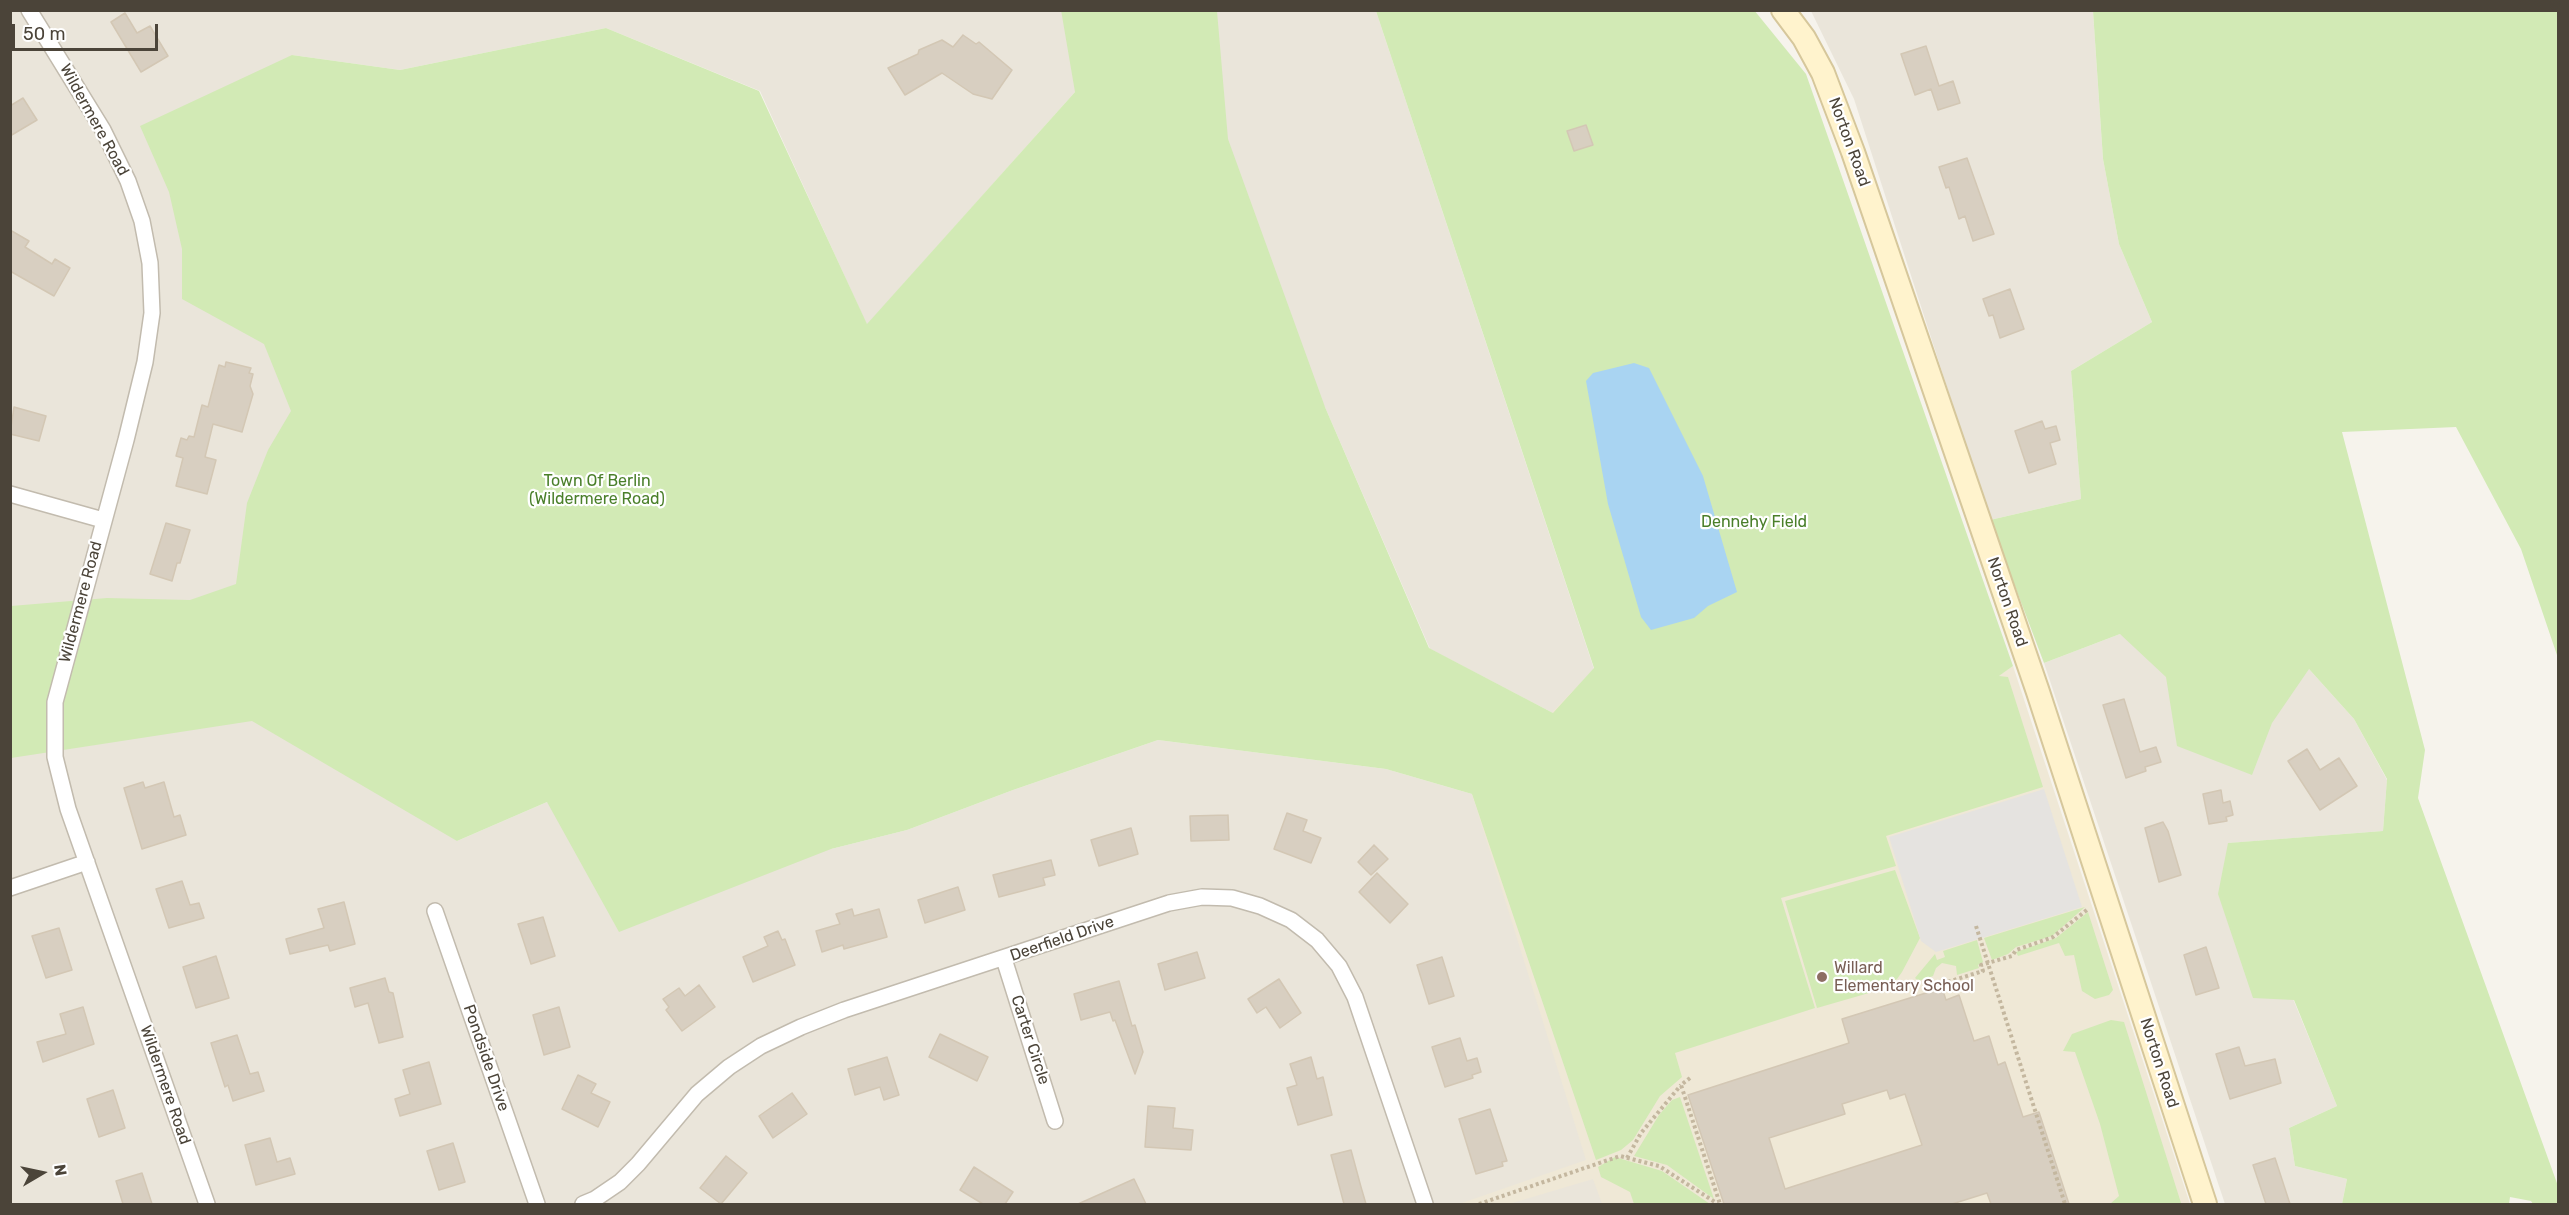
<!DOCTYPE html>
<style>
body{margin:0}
#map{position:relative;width:2569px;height:1215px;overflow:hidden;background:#f6f3ec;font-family:Rubik,sans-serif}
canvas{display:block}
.frame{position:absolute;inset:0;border:12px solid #4b4439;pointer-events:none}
.north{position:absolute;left:12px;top:1143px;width:60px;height:60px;-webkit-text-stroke:4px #fff;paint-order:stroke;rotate:81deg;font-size:16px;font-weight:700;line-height:24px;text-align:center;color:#4b4439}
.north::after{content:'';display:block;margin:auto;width:21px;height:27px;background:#4b4439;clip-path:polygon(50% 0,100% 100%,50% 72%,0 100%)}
.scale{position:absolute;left:12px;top:24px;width:146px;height:27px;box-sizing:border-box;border:3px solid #4b4439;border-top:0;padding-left:8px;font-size:18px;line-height:21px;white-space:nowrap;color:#4b4439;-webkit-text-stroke:4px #fff;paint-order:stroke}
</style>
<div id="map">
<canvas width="2569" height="1215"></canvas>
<div class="frame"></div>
<div class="north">N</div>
<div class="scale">50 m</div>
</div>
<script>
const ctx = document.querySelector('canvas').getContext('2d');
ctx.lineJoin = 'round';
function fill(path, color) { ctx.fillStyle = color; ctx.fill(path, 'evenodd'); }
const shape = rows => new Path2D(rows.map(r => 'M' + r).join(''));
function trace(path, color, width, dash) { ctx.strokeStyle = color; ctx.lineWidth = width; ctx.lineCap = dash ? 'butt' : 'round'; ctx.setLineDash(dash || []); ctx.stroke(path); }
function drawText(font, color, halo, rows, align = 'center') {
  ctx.font = font + ' Rubik,sans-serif'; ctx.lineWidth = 4.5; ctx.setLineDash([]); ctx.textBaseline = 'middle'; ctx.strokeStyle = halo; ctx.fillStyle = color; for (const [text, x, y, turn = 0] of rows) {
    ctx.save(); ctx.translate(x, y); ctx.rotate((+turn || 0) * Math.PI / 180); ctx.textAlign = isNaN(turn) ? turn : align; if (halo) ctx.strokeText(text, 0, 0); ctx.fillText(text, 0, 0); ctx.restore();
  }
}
fill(shape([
 [10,11,1376,11,1594,669,1553,713,1430,649,1325,407,1075,92,867,325,760,91,606,28,400,70,292,55,457,841,547,802,831,849,907,830,1013,790,1158,740,1386,769,1472,794,1613,1204,11,1204],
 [1811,11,2093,11,2103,159,2119,244,2152,322,2071,371,2081,499,1990,520,1854,99],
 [2120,634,2309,669,2354,719,2387,780,2383,831,2229,843,2337,1106,2289,1128,2295,1166,2347,1179,2342,1204,2225,1204,2044,663]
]), '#eae5da');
fill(shape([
 [2013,666,2190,1204,1602,1204,1593,1179,1509,1204,1459,1204,1586,1160,1472,794,1594,669,1943,715]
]), '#efe8d6');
fill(shape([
 [1061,10,1217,11,1228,139,1325,407,1429,648,1553,713,1594,668,1376,11,1754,10,1806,74,2013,666,1999,676,2008,677,2043,787,1886,836,1896,866,1781,898,1815,1008,1675,1053,1682,1077,1660,1096,1633,1140,1621,1150,1596,1160,1472,794,1386,769,1158,740,1013,790,907,830,831,849,619,932,547,802,457,841,252,721,11,758,11,606,107,598,190,600,236,584,247,503,268,450,291,411,264,344,182,299,182,249,169,192,140,126,292,55,400,70,606,28,759,91,867,324,1075,92],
 [2093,11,2558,11,2558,658,2521,549,2456,427,2342,432,2425,750,2418,798,2558,1186,2558,1204,2533,1204,2531,1201,2510,1197,2509,1204,2342,1204,2347,1179,2295,1166,2289,1128,2337,1106,2294,1000,2253,998,2218,894,2228,843,2383,831,2387,779,2354,719,2309,669,2272,723,2252,775,2177,746,2166,677,2120,634,2044,663,1990,520,2081,499,2071,371,2152,322,2119,244,2103,159],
 [1895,870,1920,938,1902,972,1897,979,1869,993,1817,1008,1785,901],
 [2085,907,2052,936,2016,947,2008,954,1992,960,1984,938],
 [2088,912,2113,990,2109,995,2095,999,2082,991,2074,955,2065,956,2059,943,2018,956,2016,952,2056,938],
 [1977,940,1983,962,1978,965,1979,968,1957,975,1956,966,1942,963,1936,968,1933,976,1919,981,1915,978,1935,954,1937,960,1945,957,1943,951],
 [2111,1020,2124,1022,2181,1203,2179,1204,2110,1204,2119,1196,2100,1124,2075,1052,2063,1051,2072,1034],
 [1680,1097,1714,1199,1667,1165,1634,1156,1659,1115,1672,1100],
 [1615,1157,1662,1171,1710,1204,1634,1204,1630,1192,1601,1177,1598,1167]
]), '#d2eab5');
fill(shape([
 [2044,789,2082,907,1936,952,1921,941,1889,837]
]), '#e5e3e0');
fill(shape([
 [1634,363,1649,368,1703,476,1737,592,1708,606,1694,618,1651,630,1641,617,1608,504,1586,381,1593,373]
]), '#a9d4f2');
const building = shape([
 [125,13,137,33,150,26,168,56,141,72,111,22,125,13],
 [963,35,976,44,979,42,1012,70,992,99,973,94,942,73,905,95,888,68,918,54,919,50,942,40,953,47,963,35],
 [1926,46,1939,86,1953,81,1960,103,1938,110,1931,89,1915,95,1901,54,1926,46],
 [23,98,37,120,10,136,10,106,23,98],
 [1586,125,1593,145,1574,151,1567,131,1586,125],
 [1967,158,1994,234,1973,241,1965,216,1959,219,1949,187,1946,188,1939,167,1967,158],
 [10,230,29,241,25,247,52,264,55,259,70,268,54,296,10,271,10,230],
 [2010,289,2024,329,2000,338,1993,315,1989,316,1983,299,2010,289],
 [226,362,251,368,249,373,253,374,250,386,253,394,242,432,213,424,205,457,216,460,207,494,176,486,183,458,176,456,181,438,187,440,189,436,194,437,202,405,208,407,219,365,225,367,226,362],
 [14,407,46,416,39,441,10,434,14,407],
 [2042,421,2045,429,2056,426,2060,440,2050,443,2056,464,2029,473,2015,431,2042,421],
 [166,523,190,530,180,563,177,563,172,581,150,574,166,523],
 [2124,699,2140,752,2156,747,2161,762,2145,767,2146,771,2126,778,2103,705,2124,699],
 [2307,749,2320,770,2339,758,2357,786,2320,810,2288,761,2307,749],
 [143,782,145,788,164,782,174,817,180,815,186,835,142,849,124,788,143,782],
 [2221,790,2223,803,2230,801,2233,815,2226,817,2227,821,2209,824,2203,794,2221,790],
 [1287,813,1307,820,1303,831,1321,838,1311,863,1274,849,1287,813],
 [1228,815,1229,840,1191,841,1190,816,1228,815],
 [2163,822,2168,831,2181,875,2159,882,2145,828,2163,822],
 [1131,828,1138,854,1099,866,1091,840,1131,828],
 [1374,845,1388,859,1371,875,1358,862,1374,845],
 [1051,860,1055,875,1043,878,1045,885,999,897,993,875,1051,860],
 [1377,873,1408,904,1390,923,1359,892,1377,873],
 [182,881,190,905,199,903,204,918,169,928,156,889,182,881],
 [958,887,965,910,925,923,918,900,958,887],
 [344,902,355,944,330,951,328,945,290,954,286,939,324,928,318,909,344,902],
 [852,909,854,916,879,909,887,937,844,949,843,945,822,952,816,931,840,924,836,914,852,909],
 [543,917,555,956,531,964,518,924,543,917],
 [59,928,72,970,46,978,32,936,59,928],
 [778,931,782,940,785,939,795,965,753,982,743,957,768,946,764,937,778,931],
 [2206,947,2219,988,2196,995,2184,955,2206,947],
 [1197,952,1205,978,1165,990,1158,964,1197,952],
 [216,956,229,998,196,1008,183,967,216,956],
 [1442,957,1454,996,1429,1004,1417,965,1442,957],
 [385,978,389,992,393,993,403,1037,379,1043,368,1003,355,1007,350,988,385,978],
 [1279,979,1301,1013,1280,1028,1266,1007,1257,1013,1248,999,1279,979],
 [1119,981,1132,1026,1135,1025,1143,1052,1135,1074,1115,1020,1113,1021,1110,1012,1081,1020,1074,994,1119,981],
 [699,985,715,1007,682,1031,666,1010,669,1007,663,999,679,988,685,996,699,985],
 [1942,988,1946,1000,1959,995,1974,1041,1989,1036,1998,1065,2005,1062,2023,1117,2039,1112,2069,1204,1991,1204,1987,1193,1952,1204,1724,1204,1688,1095,1849,1043,1842,1019,1942,988],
 [1887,1090,1890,1099,1905,1094,1922,1145,1785,1189,1769,1138,1845,1114,1842,1104,1887,1090],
 [83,1007,94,1044,43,1062,37,1042,66,1034,60,1014,83,1007],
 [559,1007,570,1047,544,1055,533,1015,559,1007],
 [940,1034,988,1057,977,1081,929,1057,940,1034],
 [237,1035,250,1074,258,1072,264,1091,233,1101,228,1085,225,1087,211,1043,237,1035],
 [1460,1038,1467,1061,1477,1058,1481,1072,1472,1075,1473,1078,1445,1087,1432,1047,1460,1038],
 [2239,1047,2245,1066,2275,1059,2281,1083,2230,1099,2216,1054,2239,1047],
 [887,1057,899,1095,884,1100,880,1087,855,1095,848,1069,887,1057],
 [1311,1057,1317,1079,1323,1077,1332,1115,1298,1125,1287,1088,1297,1085,1290,1064,1311,1057],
 [429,1062,441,1104,400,1116,395,1099,410,1094,403,1070,429,1062],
 [578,1075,596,1084,591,1093,610,1102,598,1127,562,1109,578,1075],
 [113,1090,125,1128,99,1137,87,1099,113,1090],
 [792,1093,807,1114,773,1138,759,1116,792,1093],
 [1148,1106,1175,1108,1173,1128,1193,1130,1191,1150,1145,1147,1148,1106],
 [1490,1109,1507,1161,1502,1162,1503,1166,1476,1174,1459,1119,1490,1109],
 [270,1138,277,1162,290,1158,295,1174,256,1185,245,1145,270,1138],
 [453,1143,465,1182,439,1190,427,1151,453,1143],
 [1351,1150,1361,1187,1366,1204,1344,1204,1331,1155,1351,1150],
 [726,1156,747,1173,721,1204,700,1188,726,1156],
 [2275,1158,2290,1204,2266,1204,2253,1165,2275,1158],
 [974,1167,1013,1192,1005,1204,983,1204,960,1190,974,1167],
 [142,1173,152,1204,123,1204,116,1181,142,1173],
 [1134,1179,1146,1204,1078,1204,1134,1179]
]);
fill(building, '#d8cfc1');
trace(building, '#d3c7b4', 1.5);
const street = shape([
 [29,10,103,130,128,181,142,221,150,263,152,313,145,362,126,440,55,702,55,757,68,809,207,1204],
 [10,494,103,520],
 [10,888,87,862],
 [435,911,537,1204],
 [1004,959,1055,1121],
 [583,1204,595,1199,620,1182,638,1164,697,1094,729,1067,761,1046,801,1027,844,1010,1169,903,1202,897,1232,898,1260,906,1291,920,1317,940,1339,966,1355,997,1425,1204]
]);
const secondary = shape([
 [1783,10,1804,38,1823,73,1853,152,2038,692,2205,1204]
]);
trace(street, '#c2bbae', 18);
trace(secondary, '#d6c79b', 26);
trace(shape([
 [1976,926,2065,1204],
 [1925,989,1983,971,1981,965,2012,956,2016,950,2053,937,2088,909],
 [1690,1078,1681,1085,1720,1204],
 [1627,1158,1641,1133,1681,1085],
 [1479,1204,1620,1156,1659,1166,1718,1204]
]), '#c4b79f', 4, [3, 3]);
trace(street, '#fff', 15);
trace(secondary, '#fff3cd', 22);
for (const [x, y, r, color] of [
 [1822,977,6,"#8d6e63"]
]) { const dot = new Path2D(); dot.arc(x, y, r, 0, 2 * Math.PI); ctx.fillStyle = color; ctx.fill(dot); trace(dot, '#fff', 2); }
drawText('16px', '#4b4439', '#fff', [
 ["Wildermere Road",94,120,61],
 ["Norton Road",1849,142,70],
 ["Wildermere Road",81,602,-75],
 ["Norton Road",2007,602,71],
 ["Deerfield Drive",1062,939,-19],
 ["Carter Circle",1030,1040,72],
 ["Pondside Drive",486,1058,71],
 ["Norton Road",2159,1063,72],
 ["Wildermere Road",165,1085,71]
]);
drawText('16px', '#4a7f2a', '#fff', [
 ["Town Of Berlin",597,481],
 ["(Wildermere Road)",597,499],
 ["Dennehy Field",1754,522]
]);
drawText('16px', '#785e54', '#fff', [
 ["Willard",1834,968],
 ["Elementary School",1834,986]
], 'left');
</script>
